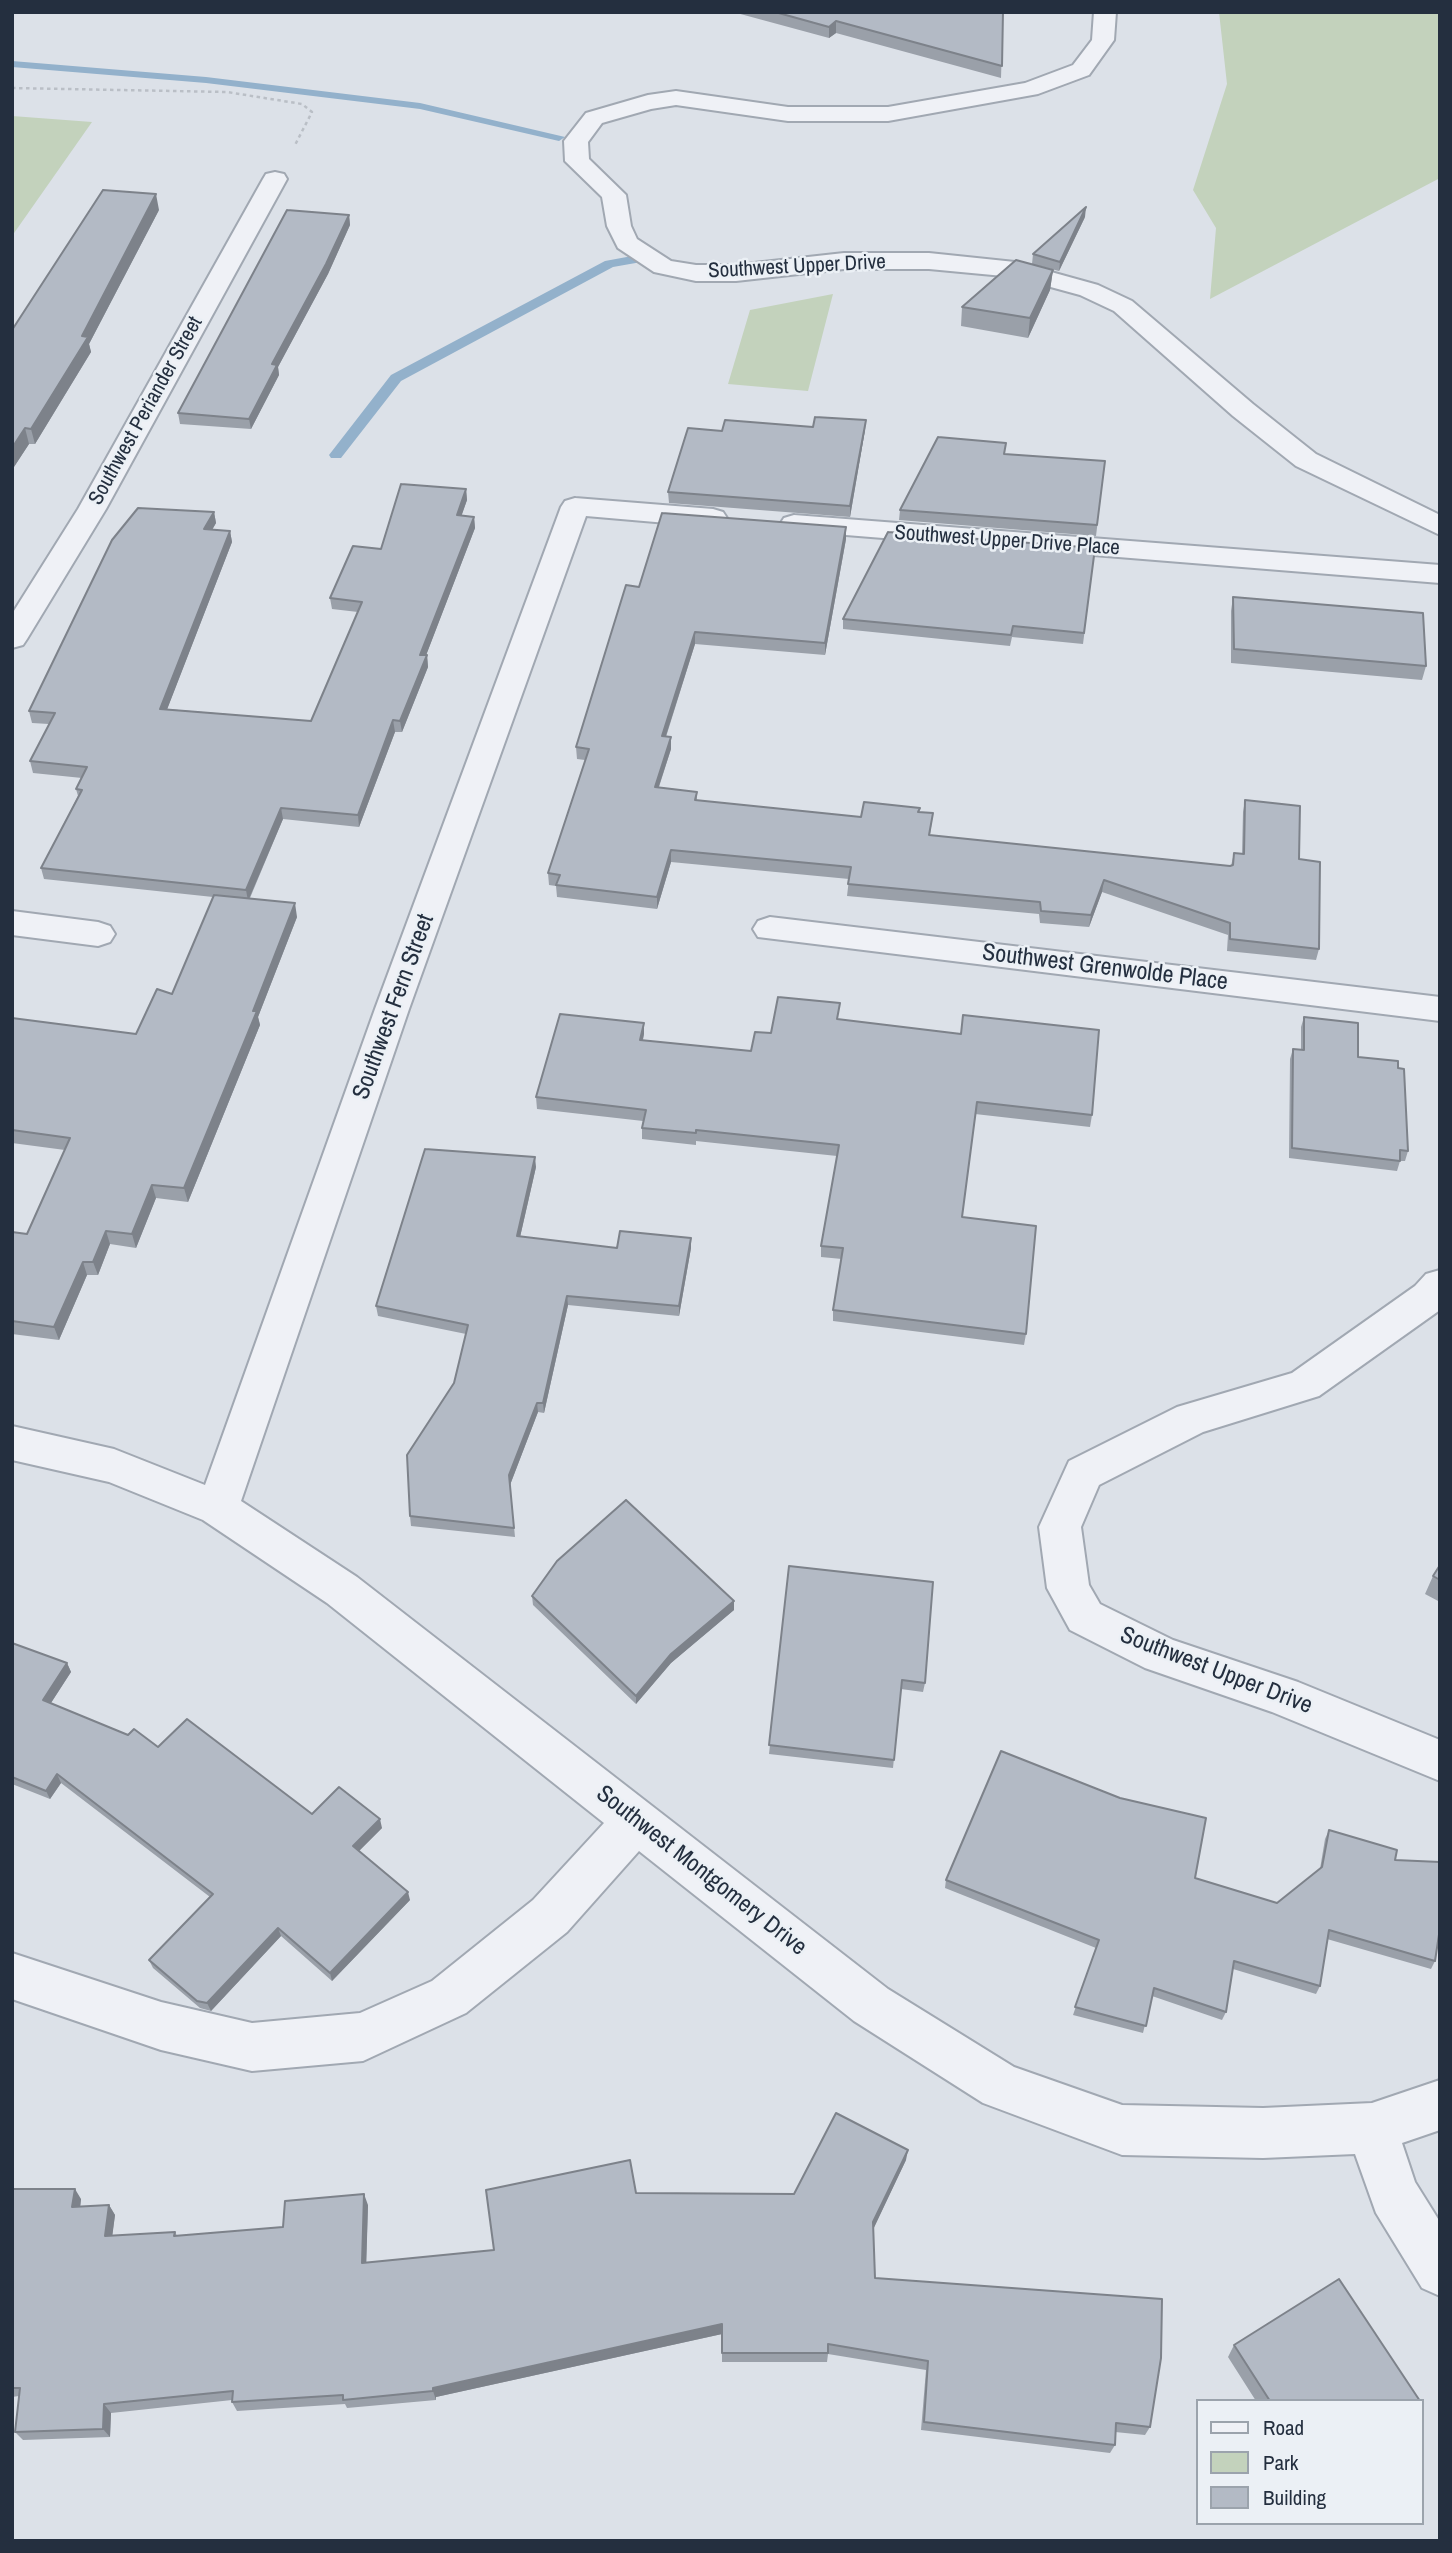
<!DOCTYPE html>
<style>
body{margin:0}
#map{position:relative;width:1452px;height:2553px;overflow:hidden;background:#dce1e8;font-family:"Archivo Narrow",sans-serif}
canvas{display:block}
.frame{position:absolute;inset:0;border:14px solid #242f3f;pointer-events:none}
.legend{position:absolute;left:1196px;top:2399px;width:228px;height:126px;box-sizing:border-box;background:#ebf0f5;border:2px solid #9ba3ac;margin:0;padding:9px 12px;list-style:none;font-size:21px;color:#242f3f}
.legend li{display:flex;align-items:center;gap:14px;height:35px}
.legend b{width:35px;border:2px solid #9ba3ac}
</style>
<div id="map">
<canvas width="1452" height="2553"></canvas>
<div class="frame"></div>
<ul class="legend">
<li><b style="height:9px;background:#eff1f6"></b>Road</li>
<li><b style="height:19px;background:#c3d2bc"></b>Park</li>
<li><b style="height:19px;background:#b3bac5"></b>Building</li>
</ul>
</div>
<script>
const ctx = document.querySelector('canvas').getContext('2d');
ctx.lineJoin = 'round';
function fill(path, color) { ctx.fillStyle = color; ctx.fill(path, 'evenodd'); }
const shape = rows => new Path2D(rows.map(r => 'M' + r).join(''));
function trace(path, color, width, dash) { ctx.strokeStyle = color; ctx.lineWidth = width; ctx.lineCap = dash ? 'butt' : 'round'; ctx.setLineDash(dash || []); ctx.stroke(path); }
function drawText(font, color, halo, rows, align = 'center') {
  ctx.font = font + ' "Archivo Narrow",sans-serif'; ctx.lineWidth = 5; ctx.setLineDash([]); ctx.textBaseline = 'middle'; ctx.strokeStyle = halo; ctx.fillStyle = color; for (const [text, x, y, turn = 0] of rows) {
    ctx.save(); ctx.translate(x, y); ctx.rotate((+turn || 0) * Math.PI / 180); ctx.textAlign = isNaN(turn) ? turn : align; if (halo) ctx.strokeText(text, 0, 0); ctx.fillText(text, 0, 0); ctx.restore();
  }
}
fill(shape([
 [1219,12,1440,12,1440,178,1210,299,1216,228,1193,190,1227,84],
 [12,116,92,122,12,236],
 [833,294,808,391,728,384,750,310]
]), '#c3d2bc');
fill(shape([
 [12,61,206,77,420,103,565,137,559,141,420,109,206,83,12,67,12,61],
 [643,254,649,258,647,261,613,267,401,381,341,458,331,458,329,455,391,375,605,261,643,254]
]), '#93b1cb');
const minor = shape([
 [1094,12,1116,12,1114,40,1089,75,1038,94,888,121,788,121,676,105,651,109,602,123,588,142,589,159,626,195,631,226,637,239,671,261,696,265,736,265,844,253,929,253,1015,262,1098,285,1132,301,1253,404,1316,454,1440,515,1440,535,1296,466,1233,416,1114,311,1080,295,1014,277,929,269,844,269,736,281,696,281,654,272,618,248,607,226,602,197,565,161,564,141,586,113,648,95,676,91,788,107,888,107,1025,83,1073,65,1092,40,1094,12],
 [275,172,284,174,287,179,106,509,27,639,23,645,12,648,12,614,78,509,263,179,266,174,275,172],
 [575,498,713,509,723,512,727,518,723,524,713,527,586,516,409,1009,241,1501,357,1577,888,1989,1014,2067,1122,2105,1263,2108,1372,2103,1440,2080,1440,2130,1402,2143,1415,2182,1440,2222,1440,2296,1422,2288,1376,2213,1355,2154,1263,2158,1122,2155,983,2103,854,2021,639,1851,567,1932,466,2013,363,2061,252,2071,161,2050,12,1999,12,1953,161,2002,252,2023,360,2013,432,1981,533,1900,604,1823,327,1603,203,1520,109,1482,12,1460,12,1426,114,1449,205,1485,375,1009,561,507,565,501,575,498],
 [794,515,1440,565,1440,583,784,530,780,524,784,518,794,515],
 [12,911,98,922,110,926,115,934,110,942,98,946,12,935,12,911],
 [770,917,1440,997,1440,1021,758,937,753,929,758,921,770,917],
 [1440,1270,1440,1310,1319,1396,1203,1432,1099,1485,1081,1527,1089,1585,1100,1604,1173,1640,1298,1682,1440,1740,1440,1781,1272,1712,1145,1668,1070,1630,1047,1588,1039,1527,1069,1461,1177,1407,1292,1373,1415,1286,1426,1274,1440,1270]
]);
trace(minor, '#a1a8b2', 4);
trace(shape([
 [12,88,227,92,302,104,312,112,295,145]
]), '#babfc6', 2.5, [3.5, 3.5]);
fill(minor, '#eff1f6');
fill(shape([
 [733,12,1003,12,1001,78,836,33,829,38],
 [159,210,89,344,91,352,35,444,29,444,12,470,12,330],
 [349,215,350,225,328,274,278,367,279,375,251,429,180,424,178,413],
 [1085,217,1059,271,1032,264,1033,254],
 [1053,270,1050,290,1028,338,961,326,962,307],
 [813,427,865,430,850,517,669,503,668,492,722,431],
 [1005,454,1105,461,1096,536,899,520,900,510],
 [466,489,467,500,461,516,474,517,475,528,426,655,427,655,428,667,402,732,395,732,359,827,283,819,250,898,297,917,258,1017,260,1025,188,1202,156,1198,136,1248,110,1244,98,1275,87,1275,59,1340,12,1334,12,1232,27,1234,65,1150,12,1143,12,1018,136,1034,172,994,213,897,44,879,41,868,78,796,76,789,82,778,33,773,30,761,49,724,32,723,29,711,214,512,216,523,212,530,230,531,232,542,167,709,311,721,358,612,332,609,330,598,381,549],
 [846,527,846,539,825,655,695,644,666,737,671,737,671,749,659,787,697,792,697,800,861,817,919,812,933,813,930,835,1231,866,1234,853,1242,854,1243,812,1245,800,1299,859,1319,949,1316,960,1227,951,1228,935,1102,892,1089,927,1040,923,1039,914,847,896,849,879,671,862,657,909,557,897,556,886,549,885,548,873,585,760,577,759,576,747,639,587],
 [1095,548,1083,644,1012,637,1010,646,843,629,843,619],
 [1233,597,1426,666,1422,680,1231,663,1231,611],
 [1304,1017,1358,1057,1408,1151,1405,1161,1400,1161,1397,1171,1289,1158,1290,1059,1293,1049,1301,1050,1301,1027],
 [839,1019,1092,1115,1090,1127,975,1114,962,1217,1026,1334,1024,1345,833,1321,833,1310,842,1259,821,1257,821,1246,837,1156,696,1141,696,1145,642,1139,642,1128,643,1121,537,1109,536,1097,644,1034,643,1040,751,1051,771,1033],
 [536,1167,520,1237,617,1248,691,1238,691,1248,679,1316,568,1305,544,1413,538,1412,510,1485,515,1537,411,1526,410,1516,454,1383,466,1334,378,1316,376,1306],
 [1440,1565,1440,1602,1425,1594,1433,1576],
 [789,1566,925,1683,923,1692,901,1689,893,1768,769,1754],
 [532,1596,734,1601,734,1610,671,1663,636,1704,533,1605],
 [12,1643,67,1663,71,1672,51,1703,158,1747,312,1814,382,1828,359,1851,410,1900,332,1981,281,1936,211,2011,200,2008,153,1968,149,1960,210,1897,61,1783,50,1799,12,1784],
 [1329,1830,1395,1860,1435,1961,1431,1969,1327,1939,1320,1986,1316,1994,1233,1969,1226,2012,1222,2020,1152,1996,1143,2033,1073,2015,1096,1948,945,1888,946,1880,1195,1878,1277,1903,1320,1869,1325,1839],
 [906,2160,873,2229,875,2278,1150,2427,1145,2435,1115,2432,1115,2445,1110,2453,921,2430,926,2370,828,2354,827,2362,722,2362,722,2334,436,2397,436,2400,347,2408,345,2404,237,2411,232,2402,232,2400,111,2413,110,2437,23,2440,15,2432,19,2396,12,2397,12,2189,81,2199,80,2207,109,2205,115,2215,112,2236,175,2232,177,2236,283,2227,368,2205,366,2263,494,2250,636,2193,794,2194],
 [1234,2345,1420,2401,1256,2401,1228,2357]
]), '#9aa0a9');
fill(shape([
 [836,21,836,33,829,38,829,27],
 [156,194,159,210,89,344,91,352,35,444,31,429,82,336],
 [1086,207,1085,217,1059,271,1060,262],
 [349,215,350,225,328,274,278,367,279,375,251,429,249,419,272,364],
 [1053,270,1050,290,1028,338,1030,318],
 [866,420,865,430,850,517,850,506],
 [25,428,29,444,12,470,12,448],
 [466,489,467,500,458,526,457,515],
 [214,512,216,523,206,540,204,529],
 [474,517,475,528,422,666,420,655],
 [846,527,846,539,825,655,825,643],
 [230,531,232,542,163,720,160,709],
 [695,632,695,644,662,748,662,736],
 [427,655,428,667,402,732,400,721],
 [393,720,395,732,359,827,358,815],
 [671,737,671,749,655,798,655,787],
 [281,808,283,819,248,901,246,890],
 [671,850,671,862,657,909,657,897],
 [1104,880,1102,892,1089,927,1091,915],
 [295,903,297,917,258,1017,260,1025,188,1202,184,1188],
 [644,1023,644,1034,640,1051,640,1040],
 [535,1157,536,1167,518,1246,517,1236],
 [152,1185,156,1198,136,1248,132,1234],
 [106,1231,110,1244,98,1275,93,1262],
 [691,1238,691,1248,679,1316,679,1306],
 [83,1262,87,1275,59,1340,54,1327],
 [567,1296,568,1305,544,1413,543,1403],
 [537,1403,538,1412,510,1485,515,1537,509,1475],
 [734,1601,734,1610,671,1663,636,1704,636,1696,671,1654],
 [67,1663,71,1672,47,1709,43,1700],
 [57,1774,61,1783,50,1799,46,1791],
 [380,1819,382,1828,355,1855,353,1846],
 [408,1892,410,1900,332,1981,330,1973],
 [278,1928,281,1936,211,2011,207,2003],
 [908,2150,906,2160,872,2232,873,2222],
 [75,2189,81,2199,79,2218,72,2207],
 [364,2194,368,2205,366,2273,362,2263],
 [109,2205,115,2215,111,2246,105,2236],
 [722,2324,722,2334,436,2397,436,2400,433,2391,433,2388],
 [104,2404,111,2413,110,2437,103,2429]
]), '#7d828a');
const building = shape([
 [775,12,1003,12,1002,66,836,21,829,27,775,12],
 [103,190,156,194,82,336,88,337,31,429,25,428,12,448,12,330,103,190],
 [1086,207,1060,262,1033,254,1086,207],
 [287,210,349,215,326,264,272,364,277,365,249,419,178,413,287,210],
 [1016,260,1053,270,1030,318,962,307,1016,260],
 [815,417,866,420,850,506,668,492,688,428,722,431,725,420,813,427,815,417],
 [938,437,1006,443,1004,454,1105,461,1097,525,900,510,938,437],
 [401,484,466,489,457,515,474,517,420,655,427,655,400,721,393,720,358,815,281,808,246,890,41,868,82,790,76,789,87,767,30,761,55,713,29,711,112,540,138,508,214,512,204,529,230,531,160,709,311,721,362,602,330,598,353,546,381,549,401,484],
 [662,513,846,527,825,643,695,632,662,736,671,737,655,787,697,792,695,800,861,817,864,802,920,808,918,812,933,813,929,835,1230,866,1233,865,1234,853,1244,854,1245,800,1300,806,1299,859,1320,862,1319,949,1230,939,1230,923,1104,880,1091,915,1041,911,1040,902,848,884,851,867,671,850,657,897,556,885,560,875,548,873,589,749,576,747,626,585,639,587,662,513],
 [888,532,1095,548,1084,633,1013,626,1011,635,843,619,888,532],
 [1233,597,1423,613,1426,666,1234,649,1233,597],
 [214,895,295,903,253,1011,257,1011,184,1188,152,1185,132,1234,106,1231,93,1262,83,1262,54,1327,12,1321,12,1232,27,1234,70,1138,12,1130,12,1018,136,1034,157,989,172,994,214,895],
 [778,997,840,1003,837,1019,961,1034,963,1015,1099,1030,1092,1115,977,1102,962,1217,1036,1226,1026,1334,833,1310,843,1248,821,1246,839,1145,696,1130,696,1133,642,1128,646,1110,536,1097,560,1014,644,1023,640,1040,751,1051,755,1032,771,1033,778,997],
 [1304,1017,1358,1023,1358,1057,1398,1061,1398,1068,1404,1069,1408,1151,1400,1150,1400,1161,1292,1148,1293,1049,1304,1050,1304,1017],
 [425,1149,535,1157,517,1236,617,1248,620,1231,691,1238,679,1306,567,1296,543,1403,537,1403,509,1475,514,1528,410,1516,407,1455,454,1383,468,1325,376,1306,425,1149],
 [626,1500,734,1601,671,1654,636,1696,532,1596,557,1561,626,1500],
 [1440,1565,1440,1580,1433,1576,1440,1565],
 [789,1566,933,1582,925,1683,902,1680,894,1760,769,1745,789,1566],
 [12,1643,67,1663,43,1700,128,1735,134,1729,158,1747,187,1719,312,1814,339,1787,380,1819,353,1846,408,1892,330,1973,278,1928,207,2003,197,2001,149,1960,213,1894,57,1774,46,1791,12,1777,12,1643],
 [1001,1751,1120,1798,1206,1818,1195,1878,1277,1903,1322,1867,1329,1830,1397,1850,1395,1860,1440,1862,1440,1928,1435,1961,1329,1930,1320,1986,1234,1961,1226,2012,1154,1988,1146,2026,1075,2007,1099,1940,946,1880,1001,1751],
 [836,2113,908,2150,873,2222,875,2278,1162,2299,1161,2358,1150,2427,1116,2423,1115,2445,924,2422,928,2361,828,2344,828,2353,722,2353,722,2324,433,2388,433,2391,343,2400,343,2395,232,2402,233,2391,104,2404,103,2429,15,2432,20,2388,12,2388,12,2189,75,2189,72,2207,109,2205,105,2236,175,2232,174,2236,283,2227,285,2201,364,2194,362,2263,494,2250,486,2190,630,2160,636,2193,794,2194,836,2113],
 [1339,2279,1420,2401,1270,2401,1234,2345,1339,2279]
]);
fill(building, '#b3bac5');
trace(building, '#7d828a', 2);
drawText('21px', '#242f3f', '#ebf0f5', [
 ["Southwest Upper Drive",797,267,-3],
 ["Southwest Periander Street",146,411,-61],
 ["Southwest Upper Drive Place",1007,541,4]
]);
drawText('24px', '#242f3f', '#ebf0f5', [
 ["Southwest Grenwolde Place",1105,968,7],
 ["Southwest Fern Street",394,1007,-70],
 ["Southwest Upper Drive",1216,1671,21],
 ["Southwest Montgomery Drive",701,1871,38]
]);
</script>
